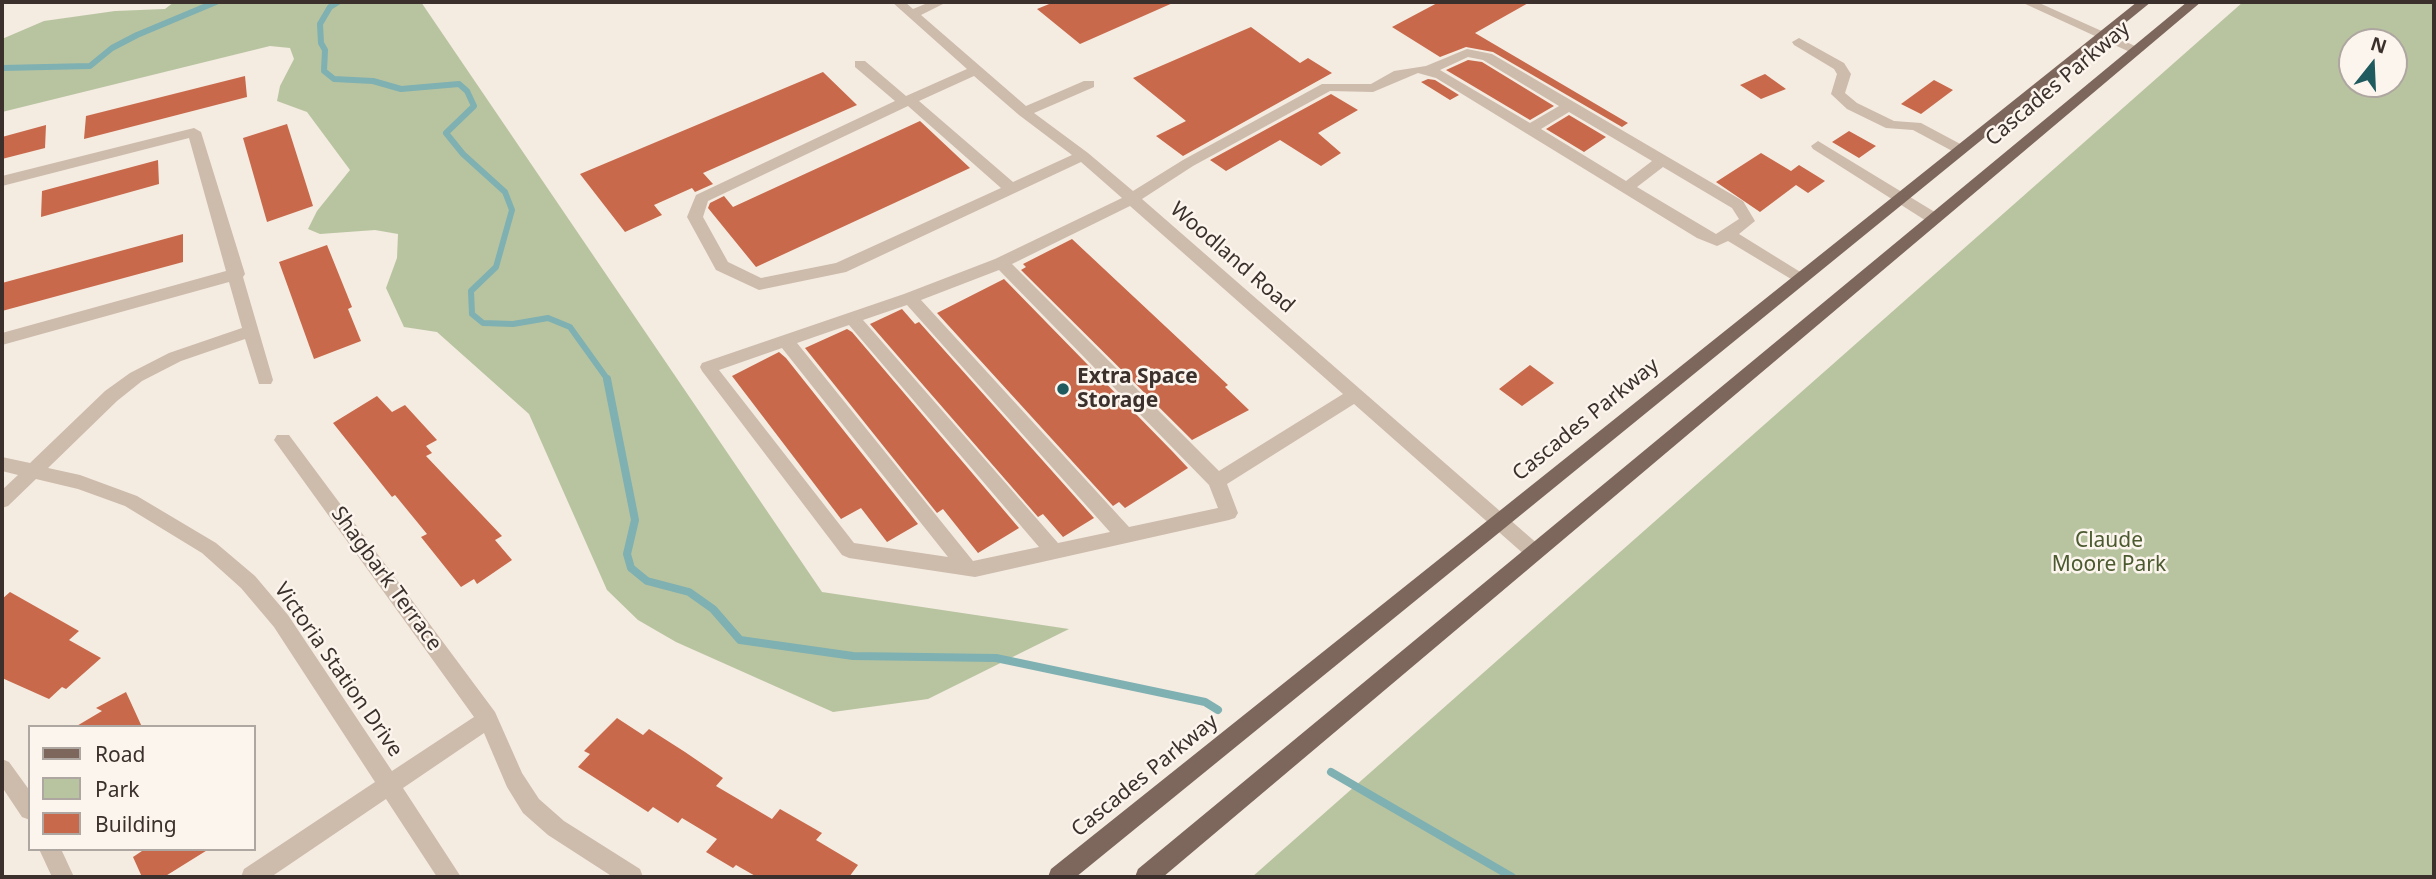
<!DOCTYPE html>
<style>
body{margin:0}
#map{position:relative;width:2436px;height:879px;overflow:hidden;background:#f4ebe1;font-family:"Noto Sans",sans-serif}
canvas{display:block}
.frame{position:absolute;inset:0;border:4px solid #3b302b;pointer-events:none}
.legend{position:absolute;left:28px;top:725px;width:228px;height:126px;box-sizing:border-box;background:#fbf5ee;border:2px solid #aea6a0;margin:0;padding:9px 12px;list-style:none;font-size:21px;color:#3b302b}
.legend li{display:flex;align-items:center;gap:14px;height:35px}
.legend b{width:35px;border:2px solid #aea6a0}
.north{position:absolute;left:2338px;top:28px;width:70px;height:70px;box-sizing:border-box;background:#fbf5ee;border:2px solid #aea6a0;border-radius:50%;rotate:18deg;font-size:19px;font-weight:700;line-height:28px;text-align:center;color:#3b302b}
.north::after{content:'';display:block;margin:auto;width:24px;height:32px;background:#1f5a5e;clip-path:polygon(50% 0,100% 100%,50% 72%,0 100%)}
</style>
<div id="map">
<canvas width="2436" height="879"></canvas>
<div class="frame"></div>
<ul class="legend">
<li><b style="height:9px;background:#7d675c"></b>Road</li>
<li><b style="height:19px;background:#b8c4a0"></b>Park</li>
<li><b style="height:19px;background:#c8694b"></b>Building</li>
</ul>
<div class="north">N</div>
</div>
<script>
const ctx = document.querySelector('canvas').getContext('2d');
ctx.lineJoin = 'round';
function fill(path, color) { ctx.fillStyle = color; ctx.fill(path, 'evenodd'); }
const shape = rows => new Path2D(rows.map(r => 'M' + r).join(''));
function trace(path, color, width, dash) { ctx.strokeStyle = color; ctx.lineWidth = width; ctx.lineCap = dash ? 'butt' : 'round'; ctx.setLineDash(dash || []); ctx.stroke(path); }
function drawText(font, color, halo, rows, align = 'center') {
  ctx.font = font + ' "Noto Sans",sans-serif'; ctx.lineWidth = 5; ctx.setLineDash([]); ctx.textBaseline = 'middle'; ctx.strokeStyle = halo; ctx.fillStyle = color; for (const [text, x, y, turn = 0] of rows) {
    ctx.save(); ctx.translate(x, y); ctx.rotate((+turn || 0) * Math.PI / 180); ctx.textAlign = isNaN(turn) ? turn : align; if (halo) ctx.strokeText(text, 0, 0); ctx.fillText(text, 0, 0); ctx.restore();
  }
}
fill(shape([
 [174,2,421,2,822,592,1069,629,928,699,833,712,676,642,638,620,607,590,529,414,437,332,404,327,386,288,397,258,398,234,375,230,320,234,308,229,317,211,350,170,307,112,277,101,280,86,294,59,290,48,270,46,2,112,2,39,44,21,115,11,165,9],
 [2243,2,2434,2,2434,877,1252,877],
 [2352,42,2394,42,2394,84,2352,84]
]), '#b8c4a0');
trace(shape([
 [338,2,330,7,320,24,321,43,325,50,324,71,334,79,373,81,401,89,459,84,467,91,474,106,446,133,463,154,505,192,512,210,496,267,471,291,472,314,483,323,513,324,548,318,570,327,608,380],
 [2,68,90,66,112,48,137,35,216,2]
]), '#7fb0b2', 6);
trace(shape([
 [607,379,635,520,627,554,631,568,647,581,689,592,713,609,740,640,853,656,996,658,1205,702,1218,710],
 [1331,772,1512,877]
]), '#7fb0b2', 8);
fill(shape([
 [1054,2,1175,2,1080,44,1037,9],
 [1439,2,1530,2,1475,33,1628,123,1622,127,1493,52,1466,47,1440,57,1392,27],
 [1251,27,1300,63,1308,58,1332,73,1183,156,1156,136,1186,121,1133,78],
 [1468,60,1482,62,1554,106,1530,120,1446,70],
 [823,72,857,105,703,173,713,184,695,192,692,188,654,205,662,215,625,232,580,174],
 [1765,74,1786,89,1761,99,1740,85],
 [245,76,247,97,84,139,86,116],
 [1428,79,1435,80,1459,95,1450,100,1421,82],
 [1934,80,1953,90,1921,114,1901,104],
 [1331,94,1358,110,1318,133,1341,153,1321,166,1280,140,1226,171,1210,160],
 [1569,115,1606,137,1584,152,1546,129],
 [920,121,970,168,756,267,708,208,710,203,724,196,733,207],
 [287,124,313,206,267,222,243,138],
 [46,125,45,148,2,159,2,137],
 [1849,131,1876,146,1859,158,1832,142],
 [1761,153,1791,171,1799,165,1825,181,1808,193,1796,185,1760,212,1716,182],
 [158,160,159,184,41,217,42,191],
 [183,234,183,262,2,311,2,283],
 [1072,239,1228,385,1225,387,1249,410,1192,440,1021,270,1026,267,1023,264],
 [327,245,352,307,348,309,361,341,314,359,279,262],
 [1004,279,1173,452,1188,468,1125,508,1119,502,1113,506,937,313],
 [902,309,915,324,919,322,1094,518,1063,537,1043,514,1038,517,870,324],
 [847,329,852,332,1019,528,978,553,943,509,937,513,805,348],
 [779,352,786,358,918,524,887,542,861,508,841,519,732,376],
 [1530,365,1554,383,1522,406,1499,389],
 [377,396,392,412,405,405,437,440,426,446,432,453,426,456,502,536,495,540,512,560,477,584,474,579,461,587,421,537,427,534,395,495,392,497,333,423],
 [10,592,79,631,69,640,101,658,66,689,62,687,49,699,2,678,2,599],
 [126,692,142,727,75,727,102,711,96,708],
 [617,718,643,735,649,729,685,752,723,778,716,786,772,819,780,809,822,833,816,840,858,865,849,877,757,877,736,865,733,868,706,852,717,839,682,818,678,823,653,807,648,812,578,767,590,754,584,751],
 [145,849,209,849,164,877,142,877,133,857]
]), '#c8694b');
fill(shape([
 [892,2,905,2,913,9,930,2,947,2,921,15,1026,106,1084,81,1094,81,1094,87,1034,113,1088,153,1133,191,1183,160,1322,84,1371,84,1394,71,1426,66,1467,49,1492,54,1743,201,1755,221,1739,234,1810,278,1802,284,1796,282,1728,241,1717,246,1697,238,1436,78,1418,73,1373,92,1330,91,1193,166,1142,199,1540,546,1542,551,1540,556,1533,559,1526,556,1354,404,1227,484,1238,513,1235,518,1229,520,975,577,849,558,842,555,702,371,700,367,702,363,904,294,995,259,1122,198,1081,162,846,272,759,290,716,270,687,217,696,195,895,101,855,67,855,61,865,61,906,96,967,69,892,2],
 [1468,57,1483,60,1559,106,1530,123,1440,70,1468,57],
 [974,76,1019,115,1072,155,1013,182,919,101,974,76],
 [908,106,1001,188,836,263,761,278,728,262,703,217,708,201,908,106],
 [1569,112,1652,161,1626,181,1541,129,1569,112],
 [1663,167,1732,208,1739,219,1716,234,1637,187,1663,167],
 [1130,206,1343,394,1219,471,1012,264,1130,206],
 [999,270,1209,485,1218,508,1129,527,921,300,999,270],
 [907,305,1110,532,1058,543,863,320,907,305],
 [849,325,1039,547,973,561,797,343,849,325],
 [782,348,948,557,854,543,719,370,782,348],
 [2021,2,2037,2,2144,50,2137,54,2132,53,2021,2],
 [1799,38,1844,63,1851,74,1845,93,1857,103,1894,121,1921,123,1966,147,1966,153,1956,153,1913,130,1886,128,1847,109,1831,94,1837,74,1834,69,1794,45,1792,42,1799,38],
 [194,128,201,132,245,274,243,277,273,380,271,384,259,384,245,339,181,361,142,381,117,401,48,468,80,475,137,496,216,543,255,576,288,615,392,771,474,717,274,440,277,435,289,435,495,712,522,773,539,799,564,821,640,869,643,877,613,877,548,835,523,813,507,787,484,733,403,788,461,877,437,877,386,799,271,877,241,877,244,869,375,782,274,627,241,588,202,553,125,506,78,489,36,479,8,506,2,508,2,490,18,475,2,471,2,457,30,463,105,391,130,373,169,353,242,328,229,282,2,345,2,333,226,271,189,138,2,186,2,176,194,128],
 [1818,141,1938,214,1941,218,1938,222,1928,222,1813,149,1811,146,1818,141],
 [2,759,9,762,30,791,30,820,22,817,2,787,2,759],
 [39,849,61,849,74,877,52,877,39,849]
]), '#cdbbac');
fill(shape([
 [2137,2,2151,2,1076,877,1048,877,1051,869,2137,2],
 [2187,2,2201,2,1163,877,1135,877,1138,869,2187,2]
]), '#7d675c');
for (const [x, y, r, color] of [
 [1063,389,7,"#1f5a5e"]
]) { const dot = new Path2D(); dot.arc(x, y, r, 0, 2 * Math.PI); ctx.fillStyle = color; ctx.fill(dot); trace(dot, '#fbf5ee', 2.5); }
drawText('21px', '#3b302b', '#fbf5ee', [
 ["Cascades Parkway",2058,84,-40],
 ["Woodland Road",1232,258,41],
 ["Cascades Parkway",1586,420,-39],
 ["Shagbark Terrace",386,579,54],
 ["Victoria Station Drive",338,670,55],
 ["Cascades Parkway",1145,776,-39]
]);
drawText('bold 21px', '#3b302b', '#fbf5ee', [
 ["Extra Space",1077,377],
 ["Storage",1077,401]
], 'left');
drawText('21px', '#4a5a2e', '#fbf5ee', [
 ["Claude",2109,541],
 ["Moore Park",2109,565]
]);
</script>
